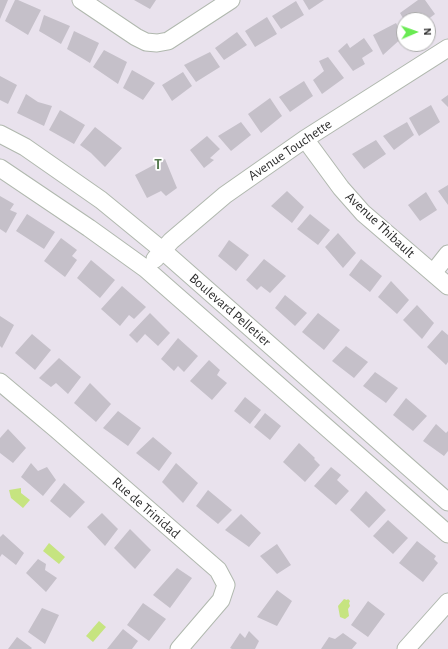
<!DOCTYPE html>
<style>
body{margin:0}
#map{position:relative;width:448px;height:649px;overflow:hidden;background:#e9e2ed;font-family:"Alegreya Sans",sans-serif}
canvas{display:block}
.north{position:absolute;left:396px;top:12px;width:40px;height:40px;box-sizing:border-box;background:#fff;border:1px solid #ababab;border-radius:50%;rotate:88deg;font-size:11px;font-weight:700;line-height:16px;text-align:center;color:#2d2d2d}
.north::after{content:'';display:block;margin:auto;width:14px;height:18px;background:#69ea52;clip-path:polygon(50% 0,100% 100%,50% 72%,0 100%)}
</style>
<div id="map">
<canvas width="448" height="649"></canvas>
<div class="north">N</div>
</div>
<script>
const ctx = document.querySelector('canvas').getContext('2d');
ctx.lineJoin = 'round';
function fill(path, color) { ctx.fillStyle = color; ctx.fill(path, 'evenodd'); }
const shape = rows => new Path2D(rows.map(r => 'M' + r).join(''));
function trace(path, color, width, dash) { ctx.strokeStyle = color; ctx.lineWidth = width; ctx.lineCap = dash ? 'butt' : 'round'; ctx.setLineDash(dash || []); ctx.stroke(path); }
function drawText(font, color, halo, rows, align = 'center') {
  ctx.font = font + ' "Alegreya Sans",sans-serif'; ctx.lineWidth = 3.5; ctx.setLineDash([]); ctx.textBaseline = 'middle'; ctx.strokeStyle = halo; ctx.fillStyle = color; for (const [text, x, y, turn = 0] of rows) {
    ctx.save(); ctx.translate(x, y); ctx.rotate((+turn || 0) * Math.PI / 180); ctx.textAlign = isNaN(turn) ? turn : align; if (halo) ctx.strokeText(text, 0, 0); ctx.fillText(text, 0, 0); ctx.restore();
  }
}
fill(shape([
 [21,488,21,493,30,500,23,508,11,498,9,490],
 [49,543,65,557,59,564,43,551],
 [344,599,347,600,348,599,350,601,349,603,350,606,348,609,349,616,345,619,340,617,338,606],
 [99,621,106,627,93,642,86,636]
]), '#c6e480');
fill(shape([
 [0,0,8,0,0,19],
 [15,0,18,0,41,10,28,35,5,21],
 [134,0,156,0,150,9],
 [303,0,324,0,309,10],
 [418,0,425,0,435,14,427,20,404,20,400,13],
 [296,1,304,15,281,29,272,16],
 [44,15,70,26,61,44,39,31],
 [267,17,277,34,255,47,245,31],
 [396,23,404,36,383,55,373,35],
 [74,31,99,43,90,63,67,49],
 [237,32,247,45,224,60,215,48],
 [364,38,373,51,362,58,365,64,353,71,338,51,347,43,350,48],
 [104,50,127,62,118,84,93,67],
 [210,52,220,67,196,82,184,65],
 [328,57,344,78,322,94,313,80,324,71,319,61],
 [132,70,155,83,143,100,123,88],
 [183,72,192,86,172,101,162,85],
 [0,76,17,85,8,104,0,100],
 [304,81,313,96,290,112,279,97],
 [26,94,38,102,52,106,44,126,17,113],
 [448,95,448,107,441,100],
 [270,98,282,116,261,133,248,114],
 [431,105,440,122,419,136,409,118],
 [60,110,85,125,74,144,49,130],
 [241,122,251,135,231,151,218,136],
 [407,122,414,135,394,150,383,136],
 [95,127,122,148,105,167,91,153,80,145],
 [207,136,220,149,210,158,214,160,204,168,190,150],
 [376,140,386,154,364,169,352,154],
 [165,159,177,188,166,196,161,191,147,198,135,175],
 [448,185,448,205,438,191],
 [287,191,304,207,292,223,271,206],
 [426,192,437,210,420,221,408,205],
 [0,196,14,204,10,210,17,213,6,233,0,229],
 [27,214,55,232,44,249,16,231],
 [310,214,330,230,318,245,297,229],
 [338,233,356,253,343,268,325,247],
 [61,238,77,250,72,256,77,260,65,277,44,261],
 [229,240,249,255,236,271,218,256],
 [264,259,286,276,270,293,261,286,257,290,246,280],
 [361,259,382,276,370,292,349,275],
 [91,260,115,280,100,298,77,278],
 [391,281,409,300,397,314,378,297],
 [122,286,146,307,134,319,129,315,120,326,101,309],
 [285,295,307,313,295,326,275,308],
 [417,305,434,323,422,339,403,320],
 [150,313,170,333,158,346,145,334,137,343,129,335],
 [318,313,340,330,324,350,302,332],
 [0,316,14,325,2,348,0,346],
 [442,330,448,335,448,362,446,365,427,347],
 [32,334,51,350,35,370,15,353],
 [178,338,198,356,184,372,178,366,174,371,161,359],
 [346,346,368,362,354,378,332,361],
 [59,358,81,377,68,394,56,383,51,387,39,378],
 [209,360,220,370,217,375,227,383,212,400,190,381],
 [375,372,398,388,386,403,363,386],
 [90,383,111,404,96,422,74,403],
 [245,397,261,410,250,424,234,411],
 [406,398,427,416,413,431,393,415],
 [118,411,141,428,128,446,103,428],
 [265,413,281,426,270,440,254,427],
 [436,424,446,433,448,431,448,451,444,456,423,441],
 [8,429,26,448,13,463,0,453,0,438],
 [153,437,172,453,159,471,136,453],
 [299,443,315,458,314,459,320,465,305,482,283,462],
 [31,463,38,471,47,467,56,480,43,496,21,477],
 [176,463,198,483,183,503,162,482],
 [331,467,341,475,337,480,349,491,336,505,314,486],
 [64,483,85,502,70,518,50,501],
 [208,490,232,510,218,524,196,506],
 [366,491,386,510,369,528,350,510],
 [102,513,118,529,105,546,87,527],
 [241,514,261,533,249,547,225,530],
 [388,520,408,538,393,554,373,536],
 [130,529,151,550,135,569,114,548],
 [3,534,24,553,16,565,2,554,0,557,0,537],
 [417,541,436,556,434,559,438,563,423,582,399,563],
 [277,544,291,565,277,574,260,556],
 [38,559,46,564,45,570,57,578,46,592,26,573],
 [177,568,192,578,170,608,153,595],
 [277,590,292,601,277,626,257,617],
 [368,601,385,614,368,637,351,625],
 [143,603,166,619,149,641,127,625],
 [42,608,59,615,45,644,28,632],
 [123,629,138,641,132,649,107,649],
 [249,631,259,641,255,649,232,649,230,648,240,633,245,638],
 [343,633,357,643,352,649,321,649,329,637,335,639],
 [17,637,32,648,31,649,8,649]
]), '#c5c0c9');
const minor = shape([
 [81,0,136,37,146,42,157,43,168,41,231,0],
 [0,134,25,147,101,200,162,250,448,502],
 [305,139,341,188,363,213,448,286],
 [0,168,89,228,146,269,448,534],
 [155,259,171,241,225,195,305,139,448,48],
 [433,273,448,254],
 [0,382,56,429,218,570,226,585,221,600,179,649],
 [406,649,448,602]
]);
trace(minor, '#b0b8ae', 19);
trace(minor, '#fff', 17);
drawText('14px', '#2d2d2d', '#fff', [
 ["Avenue Touchette",290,150,-34],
 ["Avenue Thibault",380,225,43],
 ["Boulevard Pelletier",230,310,41],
 ["Rue de Trinidad",146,508,41]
]);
drawText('bold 15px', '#577a51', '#fff', [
 ["T",158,164]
]);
</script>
